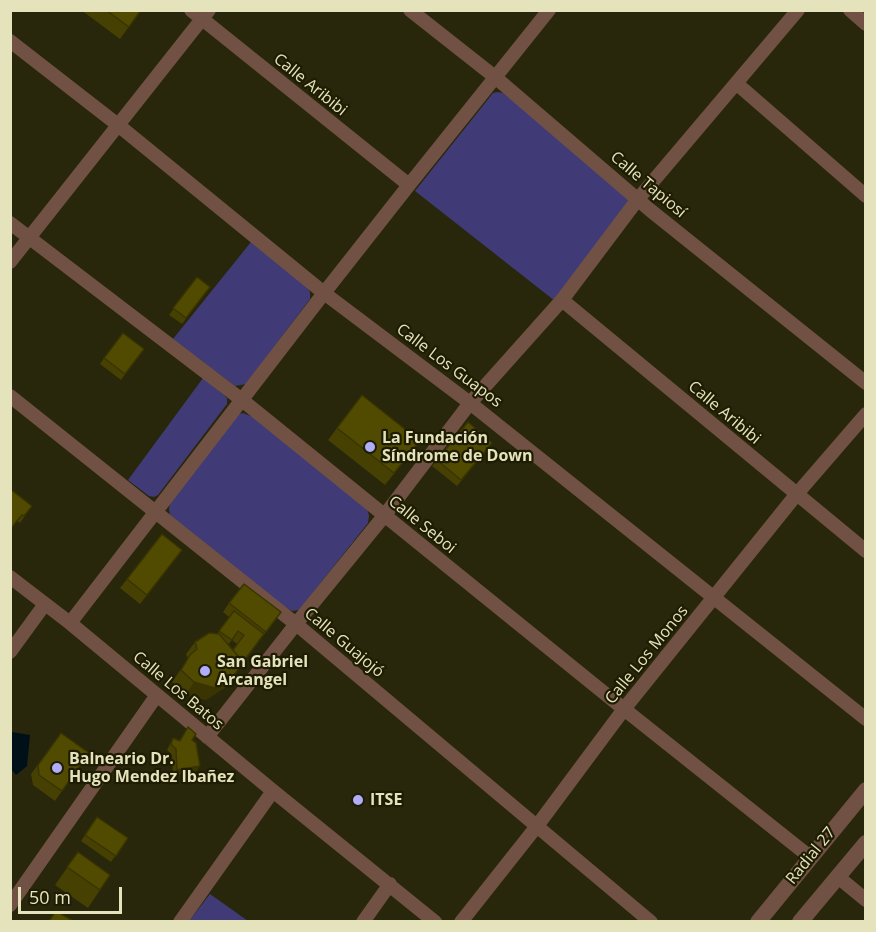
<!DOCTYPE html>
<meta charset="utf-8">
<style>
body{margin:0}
#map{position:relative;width:876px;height:932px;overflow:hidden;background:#28260b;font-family:"Open Sans",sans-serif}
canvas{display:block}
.frame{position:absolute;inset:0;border:12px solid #e5e3bb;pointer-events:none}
.scale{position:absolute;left:18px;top:887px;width:104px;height:27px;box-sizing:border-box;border:3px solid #e5e3bb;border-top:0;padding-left:8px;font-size:18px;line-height:21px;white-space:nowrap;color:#e5e3bb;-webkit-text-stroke:4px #1e1c03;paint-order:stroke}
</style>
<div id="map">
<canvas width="876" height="932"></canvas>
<div class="frame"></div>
<div class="scale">50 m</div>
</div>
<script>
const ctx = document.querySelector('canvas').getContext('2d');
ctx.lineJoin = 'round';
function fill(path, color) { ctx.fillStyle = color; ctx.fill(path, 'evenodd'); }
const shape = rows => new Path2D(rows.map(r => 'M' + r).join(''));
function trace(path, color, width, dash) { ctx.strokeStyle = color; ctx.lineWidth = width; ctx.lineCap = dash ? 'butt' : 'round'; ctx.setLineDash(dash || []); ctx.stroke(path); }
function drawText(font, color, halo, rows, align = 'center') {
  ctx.font = font + ' "Open Sans",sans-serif'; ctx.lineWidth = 4.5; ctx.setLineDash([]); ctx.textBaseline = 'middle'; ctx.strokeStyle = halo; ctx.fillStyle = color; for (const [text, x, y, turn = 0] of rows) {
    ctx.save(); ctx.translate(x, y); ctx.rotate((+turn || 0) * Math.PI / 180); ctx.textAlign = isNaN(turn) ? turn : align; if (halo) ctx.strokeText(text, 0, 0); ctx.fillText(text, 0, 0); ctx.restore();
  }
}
fill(shape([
 [498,92,503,93,630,193,631,201,555,301,415,191,493,93],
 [251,242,307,287,310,292,310,299,246,384,235,386,173,339],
 [203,378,224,395,227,398,227,404,158,495,154,497,149,496,128,480],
 [243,413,253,417,367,508,369,516,368,523,299,610,292,611,285,607,170,515,169,509,170,502,239,414],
 [210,894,248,921,189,921]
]), '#403b77');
fill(shape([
 [12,732,30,735,27,766,16,775,11,769,10,744]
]), '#001018');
trace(shape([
 [191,10,409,185],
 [410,10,495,77,650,210,866,383],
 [850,10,866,24],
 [10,41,118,125,324,293,470,403,866,719],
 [736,83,866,196],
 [10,223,242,400,624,709,810,857],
 [10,262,209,10],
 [562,300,866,551],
 [10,396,296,624,651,922],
 [10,577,70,623,273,791,435,922],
 [70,623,324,293,409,185,549,10],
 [10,652,45,604],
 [207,737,296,624,384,516,470,403,562,300,638,199,798,10],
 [838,877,866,900],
 [10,905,157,695],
 [180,922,273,791],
 [363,922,390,884],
 [461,922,537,826,624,709,796,495,866,414]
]), '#705143', 14);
trace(shape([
 [758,922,866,790],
 [800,922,866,843]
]), '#705143', 16);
fill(shape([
 [81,10,141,10,120,39],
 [197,277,210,287,182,324,169,315],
 [144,349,121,380,100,364,104,358],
 [337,428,411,453,385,485,328,440],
 [488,449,457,486,432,466,437,460],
 [10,489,32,506,20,523,18,521],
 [182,550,140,604,120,588,127,579],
 [229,603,281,612,241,665,227,686,206,700,186,694,172,682,188,659,186,654,195,642,217,634,229,617,223,612],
 [232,640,237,644,233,650,228,645],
 [188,727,192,740,196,772,173,776,172,755,167,750,173,738,179,741],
 [61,733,89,753,55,801,33,785,31,774],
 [97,817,128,838,111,862,81,841],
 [78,852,110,875,88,908,55,885]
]), '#464002');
fill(shape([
 [420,441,411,453,385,485,394,473],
 [235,674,227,686,206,700,186,694,194,682],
 [200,766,196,772,173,776,177,770]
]), '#393401');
const building = shape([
 [106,10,141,10,129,27,106,10],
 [197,277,210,287,186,318,173,308,197,277],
 [123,333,144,349,125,374,104,358,123,333],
 [362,395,420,441,394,473,337,428,362,395],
 [468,422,492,443,461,480,437,460,468,422],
 [10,489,32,506,24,516,22,515,10,529,10,489],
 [162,534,182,550,147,595,127,579,162,534],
 [244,584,281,612,266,632,229,603,244,584],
 [234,611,264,634,243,662,233,650,244,635,238,631,232,640,219,631,234,611],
 [209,633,219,634,243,662,235,674,215,688,194,682,181,670,190,655,197,649,195,642,209,633],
 [188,727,196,734,192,740,196,743,200,766,177,770,176,749,171,744,173,738,180,741,188,727],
 [61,733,89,753,62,791,39,775,38,765,61,733],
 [97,817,128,838,116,856,85,835,97,817],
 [78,852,110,875,100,890,67,867,78,852],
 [56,911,73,921,49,921,56,911]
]);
fill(building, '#514b02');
trace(building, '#393401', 1.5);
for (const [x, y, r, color] of [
 [370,447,6,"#b0aefa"],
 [205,671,6,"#b0aefa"],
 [57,768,6,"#b0aefa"],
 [358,800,6,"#b0aefa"]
]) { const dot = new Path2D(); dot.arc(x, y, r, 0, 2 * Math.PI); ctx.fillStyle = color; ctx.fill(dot); trace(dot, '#1e1c03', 2); }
drawText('16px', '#e5e3bb', '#1e1c03', [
 ["Calle Aribibi",310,85,39],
 ["Calle Tapiosí",648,185,40],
 ["Calle Los Guapos",449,366,37],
 ["Calle Aribibi",724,413,40],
 ["Calle Seboi",422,525,39],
 ["Calle Guajojó",344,643,40],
 ["Calle Los Monos",647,655,-51],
 ["Calle Los Batos",178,691,40],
 ["Radial 27",811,856,-51]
]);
drawText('bold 16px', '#e5e3bb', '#1e1c03', [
 ["La Fundación",382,438],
 ["Síndrome de Down",382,456],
 ["San Gabriel",217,662],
 ["Arcangel",217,680],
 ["Balneario Dr.",69,759],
 ["Hugo Mendez Ibañez",69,777],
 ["ITSE",370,800]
], 'left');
</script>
